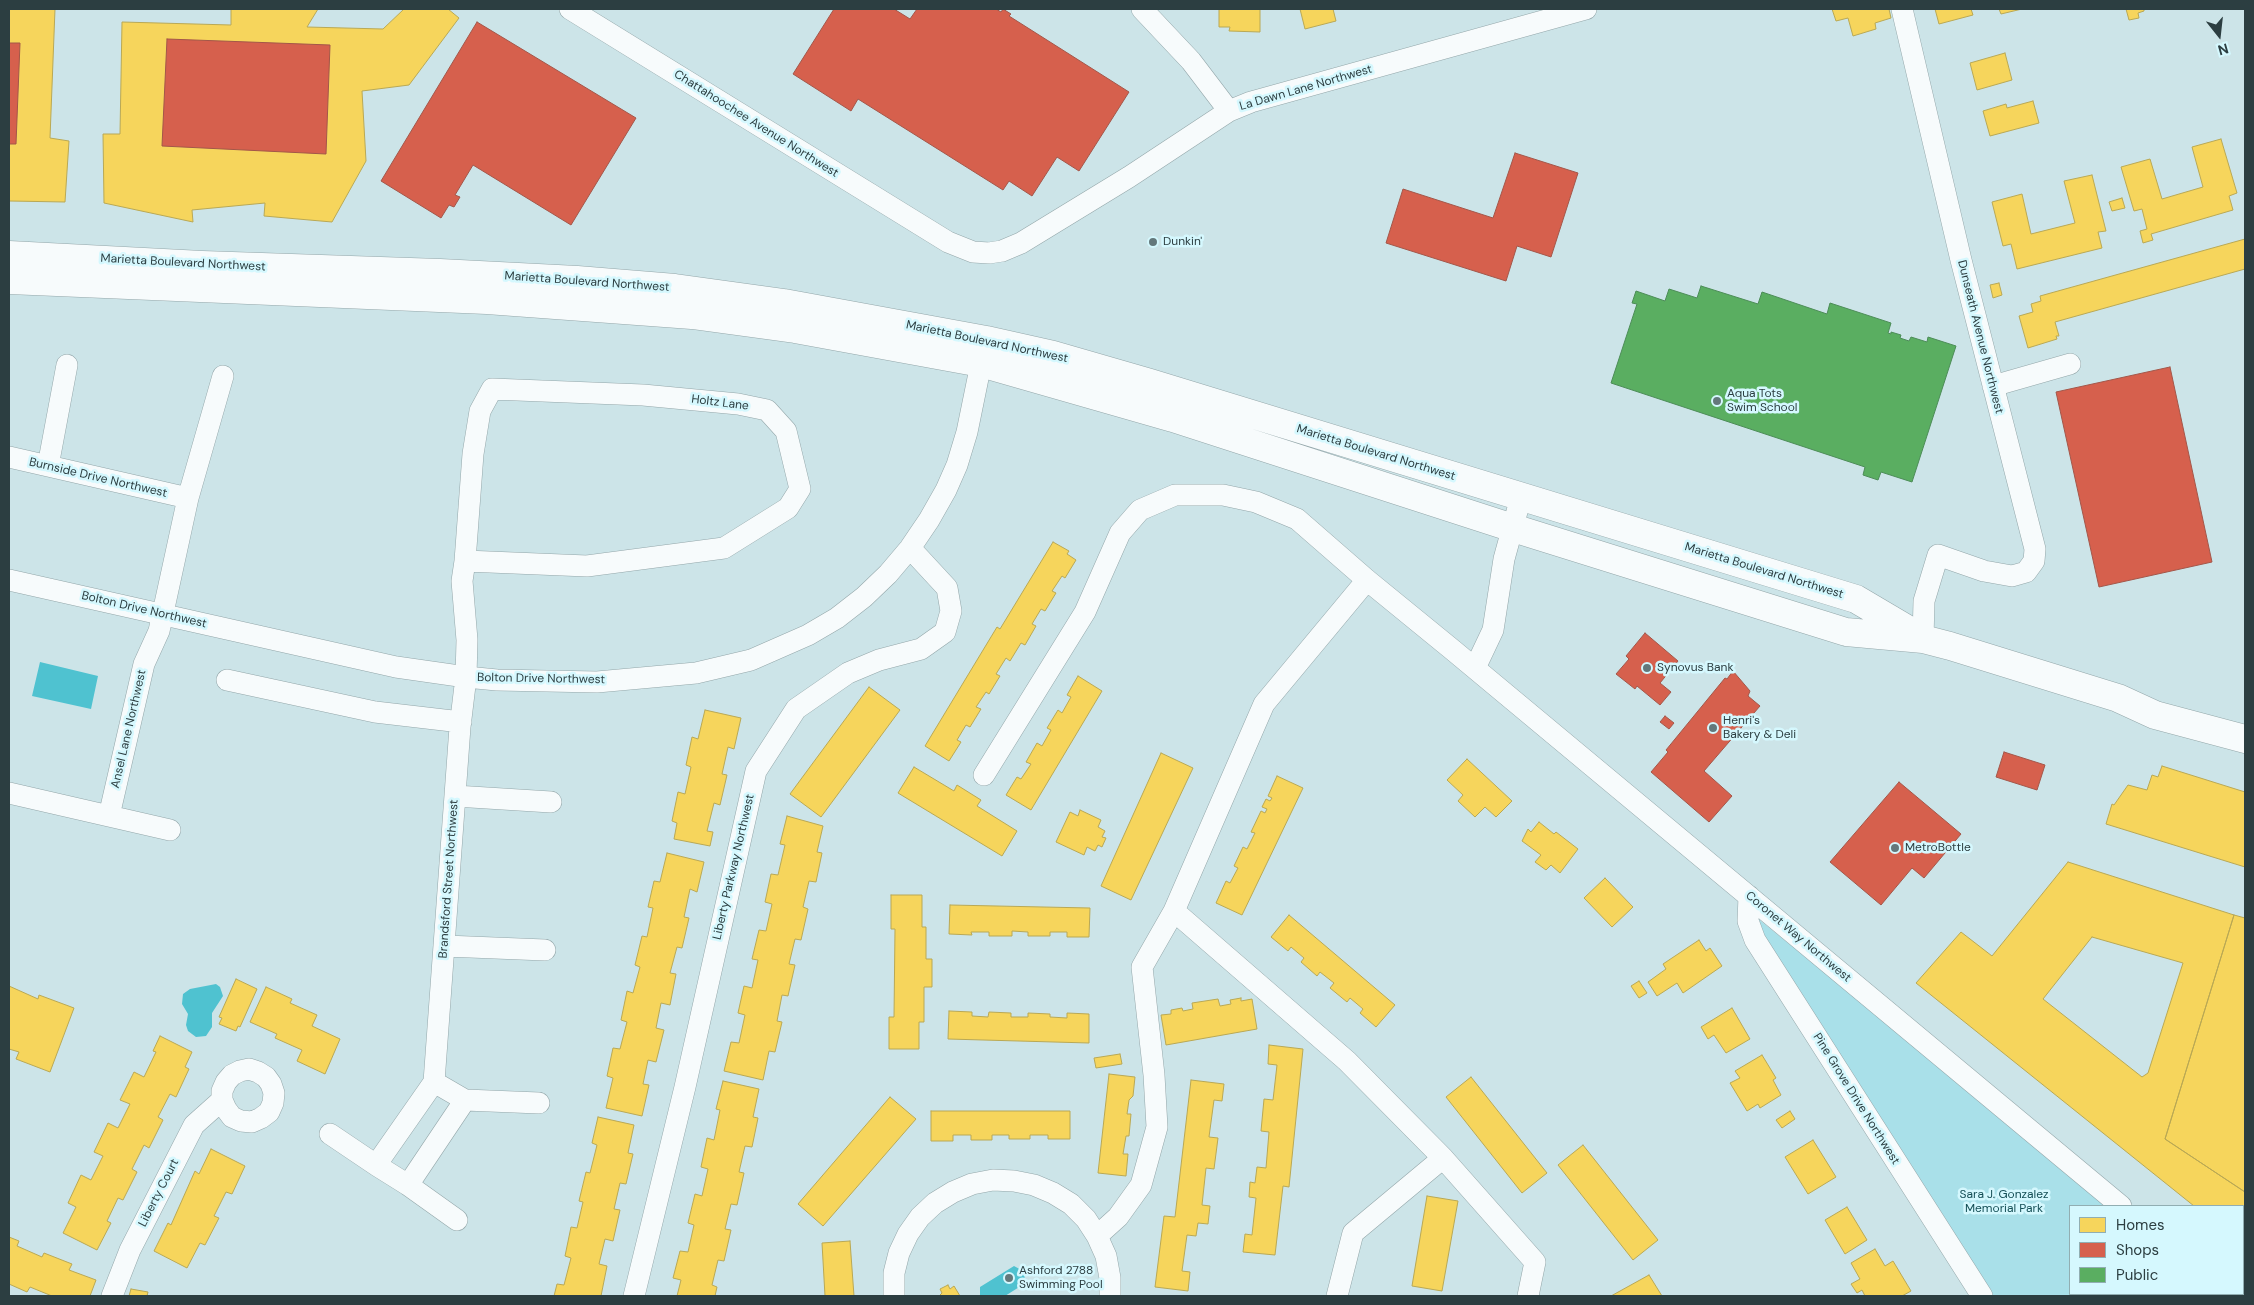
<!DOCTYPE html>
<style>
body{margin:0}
#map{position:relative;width:2254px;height:1305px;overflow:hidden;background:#cce4e8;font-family:"DM Sans",sans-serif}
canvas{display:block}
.frame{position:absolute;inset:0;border:10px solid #2c3e41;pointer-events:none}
.legend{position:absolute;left:2069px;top:1205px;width:175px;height:90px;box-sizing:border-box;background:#d5f8fe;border:1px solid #91aeb2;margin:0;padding:6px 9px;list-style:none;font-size:15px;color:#2c3e41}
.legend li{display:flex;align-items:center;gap:10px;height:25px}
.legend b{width:25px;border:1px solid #91aeb2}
.north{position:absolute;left:2194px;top:10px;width:50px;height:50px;-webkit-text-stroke:4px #d5f8fe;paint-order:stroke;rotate:164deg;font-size:14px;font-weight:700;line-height:20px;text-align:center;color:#2c3e41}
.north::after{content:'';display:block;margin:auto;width:18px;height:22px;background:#2c3e41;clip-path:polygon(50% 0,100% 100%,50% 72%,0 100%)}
</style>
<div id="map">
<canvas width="2254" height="1305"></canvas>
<div class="frame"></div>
<ul class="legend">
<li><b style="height:14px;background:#f6d55c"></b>Homes</li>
<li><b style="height:14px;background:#d6604d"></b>Shops</li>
<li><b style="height:14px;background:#5aae61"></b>Public</li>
</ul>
<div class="north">N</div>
</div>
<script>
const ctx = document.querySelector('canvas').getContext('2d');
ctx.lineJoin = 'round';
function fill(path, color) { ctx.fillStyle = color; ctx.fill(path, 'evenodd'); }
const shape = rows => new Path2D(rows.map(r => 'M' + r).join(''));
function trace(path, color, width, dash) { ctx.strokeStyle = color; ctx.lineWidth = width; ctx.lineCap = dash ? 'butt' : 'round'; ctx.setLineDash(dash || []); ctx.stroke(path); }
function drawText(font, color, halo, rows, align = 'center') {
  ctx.font = font + ' "DM Sans",sans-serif'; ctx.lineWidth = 5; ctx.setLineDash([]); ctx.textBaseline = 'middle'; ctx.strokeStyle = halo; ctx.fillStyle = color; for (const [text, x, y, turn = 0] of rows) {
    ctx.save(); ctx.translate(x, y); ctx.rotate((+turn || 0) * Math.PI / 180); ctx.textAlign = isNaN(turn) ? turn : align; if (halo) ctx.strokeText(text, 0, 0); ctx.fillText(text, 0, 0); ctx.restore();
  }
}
fill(shape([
 [1747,910,2115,1206,2070,1206,2070,1294,2224,1294,2227,1296,1985,1296]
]), '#a9e0e9');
fill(shape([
 [40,662,98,676,91,709,32,696],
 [216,984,220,987,223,996,212,1013,212,1027,206,1036,196,1037,188,1031,186,1025,188,1014,182,1004,183,994,190,989],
 [1014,1266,1025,1272,1024,1284,1005,1296,980,1296,980,1287]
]), '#4fc2d0');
const homes = shape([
 [9,9,55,9,50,138,69,141,65,202,9,201,9,9],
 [231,9,318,9,307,27,383,29,404,9,448,9,459,18,409,85,362,91,366,161,332,222,264,216,265,203,192,210,193,222,104,203,103,134,120,134,122,22,231,25,231,9],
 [1219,9,1260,9,1260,32,1229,31,1230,27,1219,27,1219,9],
 [1300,9,1333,9,1336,21,1305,29,1300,9],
 [1832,9,1889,9,1891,18,1875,23,1876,29,1853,36,1848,18,1836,21,1832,9],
 [1935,9,1971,9,1973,15,1939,24,1935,9],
 [1999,9,2022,9,2001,14,1999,9],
 [2126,9,2144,9,2144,11,2138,13,2139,18,2129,20,2126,9],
 [2005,53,2012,80,1977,90,1970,63,2005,53],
 [2033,101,2039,123,1990,136,1983,111,2006,104,2007,108,2033,101],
 [2221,139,2237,193,2229,196,2233,210,2151,234,2153,240,2143,243,2140,231,2147,229,2142,209,2134,211,2121,167,2150,159,2162,199,2203,187,2192,147,2221,139],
 [2092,175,2106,231,2098,232,2102,248,2017,269,2011,244,2003,246,1992,202,2022,194,2031,234,2075,223,2064,181,2092,175],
 [2122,198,2125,208,2112,211,2109,202,2122,198],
 [2245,239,2245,269,2055,322,2059,336,2056,336,2057,339,2028,348,2019,316,2033,312,2031,304,2041,301,2040,296,2245,239],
 [1999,283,2002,295,1993,298,1990,285,1999,283],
 [1053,542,1069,551,1067,554,1076,560,1065,578,1062,576,1052,591,1056,593,1045,611,1041,609,1032,624,1036,626,1025,645,1021,643,1010,661,1006,658,996,674,1000,676,989,694,986,692,976,707,981,709,970,727,966,725,957,740,961,742,949,761,925,746,997,627,1000,629,1053,542],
 [1078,676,1102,691,1031,810,1006,795,1017,777,1021,779,1031,764,1026,762,1037,743,1042,746,1051,730,1047,728,1058,710,1062,713,1071,697,1067,695,1078,676],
 [869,687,900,710,821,817,790,794,869,687],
 [705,710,741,718,734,749,728,747,722,774,727,775,720,805,714,803,707,831,713,832,710,846,674,839,677,823,672,821,678,792,685,794,691,767,686,765,692,737,698,739,705,710],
 [1161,753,1193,768,1131,900,1101,886,1161,753],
 [1467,759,1512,801,1496,817,1485,807,1475,817,1458,801,1463,795,1447,780,1467,759],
 [2162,766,2245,792,2245,867,2106,824,2112,804,2114,805,2128,785,2147,790,2152,775,2158,777,2162,766],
 [914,767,954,791,957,785,981,800,977,806,1017,831,1002,856,898,793,914,767],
 [1277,776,1303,788,1242,915,1216,903,1226,881,1230,883,1238,868,1234,866,1243,847,1247,849,1255,833,1251,832,1261,811,1265,813,1267,809,1262,807,1266,799,1270,801,1272,798,1268,796,1277,776],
 [1080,810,1101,820,1098,827,1105,831,1102,837,1106,838,1102,847,1098,845,1095,851,1087,847,1084,855,1056,842,1070,812,1078,816,1080,810],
 [787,816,823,826,817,852,822,853,816,882,809,881,803,907,808,909,801,940,795,939,789,964,795,965,788,996,782,995,777,1021,782,1022,775,1052,769,1051,763,1080,724,1071,731,1042,739,1043,745,1015,738,1013,744,986,752,988,758,960,752,959,759,930,766,931,772,904,765,902,771,874,778,875,785,845,780,844,787,816],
 [1539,822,1554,834,1556,832,1578,849,1560,873,1551,865,1546,870,1535,862,1541,855,1522,841,1528,829,1531,832,1539,822],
 [667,853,704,862,697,892,690,889,684,917,689,918,682,948,677,947,670,973,676,974,670,1005,661,1003,656,1028,664,1030,656,1062,648,1060,643,1084,649,1085,642,1116,606,1108,613,1078,607,1076,613,1048,620,1049,627,1022,621,1020,627,991,633,993,640,967,635,965,642,936,647,937,653,908,648,907,654,881,660,882,667,853],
 [2068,862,2234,915,2165,1139,2245,1192,2245,1247,2243,1245,2243,1206,2194,1206,1916,983,1961,932,1992,956,2068,862],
 [2092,937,2183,963,2148,1073,2142,1077,2043,999,2092,937],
 [1605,878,1633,907,1612,927,1584,898,1605,878],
 [891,895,922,895,922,927,926,927,926,959,932,959,932,987,924,987,924,1022,919,1022,919,1049,889,1049,889,1017,894,1017,895,929,891,929,891,895],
 [950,905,1090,908,1089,937,1067,937,1067,932,1050,932,1050,936,1028,936,1028,932,1012,931,1012,936,989,936,989,932,971,932,972,935,949,934,950,905],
 [1289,915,1395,1005,1376,1027,1360,1013,1363,1009,1350,998,1347,1002,1330,988,1334,983,1320,972,1317,976,1301,962,1304,958,1291,947,1288,951,1271,937,1289,915],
 [2234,915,2245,918,2245,1192,2165,1139,2234,915],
 [1699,940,1706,951,1710,948,1722,966,1683,993,1677,983,1657,996,1648,982,1666,969,1663,964,1699,940],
 [236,979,257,989,240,1027,238,1026,236,1031,219,1024,222,1018,219,1017,236,979],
 [1639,981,1647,993,1639,998,1631,986,1639,981],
 [9,986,38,999,39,995,74,1008,50,1072,16,1059,19,1052,9,1049,9,986],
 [266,987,292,999,290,1003,317,1015,312,1026,340,1039,325,1074,297,1061,302,1050,275,1038,277,1034,250,1022,266,987],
 [1241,998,1241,1001,1252,999,1257,1029,1166,1045,1161,1015,1171,1014,1171,1010,1182,1008,1183,1011,1193,1009,1192,1003,1218,999,1220,1006,1231,1004,1230,1000,1241,998],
 [1732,1008,1750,1039,1726,1053,1714,1035,1708,1039,1701,1027,1732,1008],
 [949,1011,972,1012,972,1016,988,1017,989,1012,1011,1013,1011,1017,1028,1017,1028,1013,1050,1014,1050,1017,1067,1018,1067,1013,1089,1014,1089,1043,948,1039,949,1011],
 [160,1036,192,1052,185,1067,189,1069,176,1097,170,1094,158,1117,163,1120,149,1148,144,1145,132,1169,137,1172,123,1200,118,1198,107,1221,111,1223,97,1250,63,1233,76,1207,68,1203,81,1175,91,1180,103,1156,94,1152,108,1123,118,1128,130,1104,120,1100,134,1072,144,1077,156,1052,153,1051,160,1036],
 [1269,1045,1303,1049,1289,1187,1283,1186,1275,1255,1243,1252,1245,1234,1252,1235,1256,1198,1249,1197,1250,1182,1255,1183,1257,1167,1266,1168,1269,1132,1261,1131,1264,1099,1273,1100,1277,1065,1268,1064,1269,1045],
 [1120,1054,1122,1064,1096,1068,1094,1058,1120,1054],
 [1762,1055,1776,1078,1773,1080,1781,1095,1760,1108,1758,1104,1747,1111,1730,1083,1740,1078,1735,1071,1762,1055],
 [1109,1074,1135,1077,1133,1096,1129,1100,1127,1114,1131,1114,1129,1136,1126,1136,1123,1154,1128,1154,1126,1176,1098,1173,1109,1074],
 [1471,1077,1547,1173,1522,1193,1446,1097,1471,1077],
 [1191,1080,1224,1084,1222,1101,1214,1100,1209,1137,1218,1138,1214,1169,1206,1168,1202,1205,1210,1206,1208,1224,1198,1223,1196,1236,1187,1235,1182,1271,1190,1272,1188,1291,1155,1287,1164,1216,1175,1217,1191,1080],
 [723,1081,759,1089,753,1117,758,1118,752,1147,745,1146,739,1172,744,1173,737,1205,731,1204,725,1229,731,1230,724,1261,718,1260,712,1285,717,1287,715,1296,677,1296,681,1280,673,1278,680,1251,688,1252,694,1225,688,1223,695,1194,702,1196,708,1169,701,1167,707,1138,714,1140,720,1110,716,1109,723,1081],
 [890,1097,916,1119,823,1226,798,1204,890,1097],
 [931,1111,1070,1111,1070,1139,1048,1139,1048,1135,1030,1135,1030,1139,1009,1139,1009,1135,992,1135,992,1140,971,1140,971,1135,953,1135,953,1141,931,1141,931,1111],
 [1790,1111,1795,1119,1782,1128,1776,1120,1790,1111],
 [598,1117,634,1125,628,1153,633,1154,626,1184,620,1183,614,1209,620,1210,613,1241,605,1239,599,1264,607,1266,601,1296,554,1296,557,1284,564,1285,571,1258,565,1256,571,1227,577,1228,583,1202,579,1201,586,1172,590,1173,597,1145,592,1143,598,1117],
 [1813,1140,1836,1177,1808,1194,1785,1157,1813,1140],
 [1583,1145,1658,1240,1633,1260,1558,1165,1583,1145],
 [211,1149,245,1166,232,1194,226,1192,214,1216,219,1218,205,1245,200,1243,187,1268,154,1251,168,1223,171,1225,195,1171,199,1174,211,1149],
 [1427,1196,1458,1201,1442,1291,1412,1286,1427,1196],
 [1847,1207,1867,1240,1845,1254,1825,1220,1847,1207],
 [9,1237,19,1241,17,1246,42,1257,44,1253,72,1264,69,1270,96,1280,90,1296,52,1296,30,1287,27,1292,9,1284,9,1237],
 [850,1241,854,1296,825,1296,822,1243,850,1241],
 [1875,1249,1885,1266,1893,1261,1911,1291,1902,1296,1865,1296,1862,1290,1857,1293,1851,1284,1860,1279,1851,1263,1875,1249],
 [1649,1275,1662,1296,1611,1296,1649,1275],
 [948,1285,950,1289,954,1286,960,1296,939,1296,942,1293,940,1289,948,1285],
 [131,1289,148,1292,147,1296,129,1296,131,1289]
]);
fill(homes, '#f6d55c');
trace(homes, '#b9a854', 1);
const shops = shape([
 [834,9,894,9,910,19,917,9,996,9,1001,12,1003,9,1011,14,1009,16,1129,92,1079,171,1057,157,1032,196,1009,181,1003,190,858,99,851,111,793,74,834,9],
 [477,22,636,118,571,225,473,165,455,195,460,197,454,207,449,205,441,218,381,181,477,22],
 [167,39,330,45,326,154,162,146,167,39],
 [9,43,20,43,16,144,9,144,9,43],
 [1515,153,1578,173,1551,257,1517,246,1506,281,1386,243,1403,189,1493,218,1515,153],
 [2170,367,2212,562,2099,587,2056,392,2170,367],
 [1645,633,1678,661,1660,683,1671,692,1660,705,1637,686,1635,689,1616,674,1629,659,1626,656,1645,633],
 [1733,671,1750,691,1748,696,1760,706,1704,771,1732,796,1709,822,1651,772,1668,752,1666,750,1725,678,1727,679,1733,671],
 [1665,716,1674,723,1669,729,1660,722,1665,716],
 [2004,752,2045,765,2037,790,1996,777,2004,752],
 [1899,782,1961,834,1924,878,1912,868,1881,905,1830,862,1899,782]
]);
fill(shops, '#d6604d');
trace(shops, '#a35649', 1);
const public = shape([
 [1701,286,1758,304,1762,292,1827,314,1830,303,1891,323,1888,333,1891,334,1891,332,1901,335,1900,338,1909,341,1911,337,1927,342,1928,337,1956,346,1912,482,1881,472,1878,480,1863,475,1865,467,1611,383,1637,304,1632,303,1636,291,1665,301,1669,289,1697,298,1701,286]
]);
fill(public, '#5aae61');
trace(public, '#4c8c57', 1);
const street = shape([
 [570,9,948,242,973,252,989,253,1002,251,1021,243,1129,177,1229,111,1251,102,1586,9],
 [1142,9,1191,61,1229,111],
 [1902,9,1961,260,2035,549,2034,561,2026,572,2012,576,1984,571,1938,555,1924,601,1923,639],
 [1993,386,2070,364],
 [9,457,188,498],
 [48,466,67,365],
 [9,580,396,667,466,677,497,680,597,682,696,673,751,660,808,635,837,618,864,597,888,574,910,548,929,520,946,490,957,465,967,432,984,349],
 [1475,668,1493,630,1504,559,1521,497],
 [227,680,375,712,461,722],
 [984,775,1085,612,1120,533,1140,510,1175,495,1223,495,1256,502,1297,519,1367,580,1454,651,2121,1206],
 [9,793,109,816,144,664,159,631,188,498,223,376],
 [455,796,551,802],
 [109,816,170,830],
 [1749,896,1748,921,1755,940,1982,1296],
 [1174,911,1347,1061,1443,1158,1535,1262,1528,1296],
 [445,946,545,950],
 [465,1100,539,1103],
 [330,1134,376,1165,434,1082,460,727,466,677,467,640,462,581,465,561,473,454,480,411,492,389,643,395,738,404,767,410,786,431,800,489,788,508,724,548,587,566,465,561],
 [376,1165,408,1185,457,1220],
 [408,1185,465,1100,434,1082],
 [1097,1236,1118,1217,1141,1185,1157,1127,1154,1075,1142,967,1174,911,1264,704,1367,580],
 [2226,1294,2229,1296],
 [112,1296,130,1250,194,1125,222,1100,222,1091,226,1082,232,1075,240,1071,249,1069,258,1072,266,1077,271,1084,274,1093,273,1103,269,1112,261,1118,252,1122,241,1121,232,1117,226,1109,222,1100],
 [634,1296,685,1087,756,771,796,709,848,673,879,660,921,649,945,632,951,611,947,588,910,548],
 [894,1296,894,1273,899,1253,908,1234,920,1217,935,1203,953,1192,972,1184,993,1180,1014,1181,1034,1185,1053,1193,1071,1204,1086,1219,1097,1236,1106,1256,1110,1278,1110,1296],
 [1337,1296,1353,1233,1443,1158]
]);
const secondary = shape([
 [9,255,202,265,440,273,577,280,675,288,784,303,986,340,1053,355,1150,383,1856,599,1917,635],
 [9,280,487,300,692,315,795,329,981,363,1173,418,1513,528,1846,632,1923,639,1950,646,2118,698,2155,715,2245,739]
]);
trace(street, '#93a6a9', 22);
trace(secondary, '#93a6a9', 29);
trace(street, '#f7fbfc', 21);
trace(secondary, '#f7fbfc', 28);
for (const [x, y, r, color] of [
 [1153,242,5,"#64787b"],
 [1717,401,5,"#64787b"],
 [1647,668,5,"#64787b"],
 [1713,728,5,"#64787b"],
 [1895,848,5,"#64787b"],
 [1009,1278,5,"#64787b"]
]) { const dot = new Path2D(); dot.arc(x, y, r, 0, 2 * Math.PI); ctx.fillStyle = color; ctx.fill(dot); trace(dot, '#d5f8fe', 2); }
drawText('12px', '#2c3e41', '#d5f8fe', [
 ["La Dawn Lane Northwest",1306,88,-16],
 ["Chattahoochee Avenue Northwest",756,124,32],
 ["Marietta Boulevard Northwest",183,263,3],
 ["Marietta Boulevard Northwest",587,282,4],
 ["Dunseath Avenue Northwest",1980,337,76],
 ["Marietta Boulevard Northwest",987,342,12],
 ["Holtz Lane",720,403,7],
 ["Marietta Boulevard Northwest",1376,453,17],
 ["Burnside Drive Northwest",98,478,13],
 ["Marietta Boulevard Northwest",1764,571,17],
 ["Bolton Drive Northwest",144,610,13],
 ["Bolton Drive Northwest",541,679,1],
 ["Ansel Lane Northwest",129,729,-77],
 ["Liberty Parkway Northwest",734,867,-77],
 ["Brandsford Street Northwest",449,879,-86],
 ["Coronet Way Northwest",1798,937,40],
 ["Pine Grove Drive Northwest",1856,1099,58],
 ["Liberty Court",159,1193,-63]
]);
drawText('12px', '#2c3e41', '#d5f8fe', [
 ["Dunkin'",1163,242],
 ["Aqua Tots",1727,394],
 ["Swim School",1727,408],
 ["Synovus Bank",1657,668],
 ["Henri's",1723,721],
 ["Bakery & Deli",1723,735],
 ["MetroBottle",1905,848],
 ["Ashford 2788",1019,1271],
 ["Swimming Pool",1019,1285]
], 'left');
drawText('12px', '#154f56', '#d5f8fe', [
 ["Sara J. Gonzalez",2004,1195],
 ["Memorial Park",2004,1209]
]);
</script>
